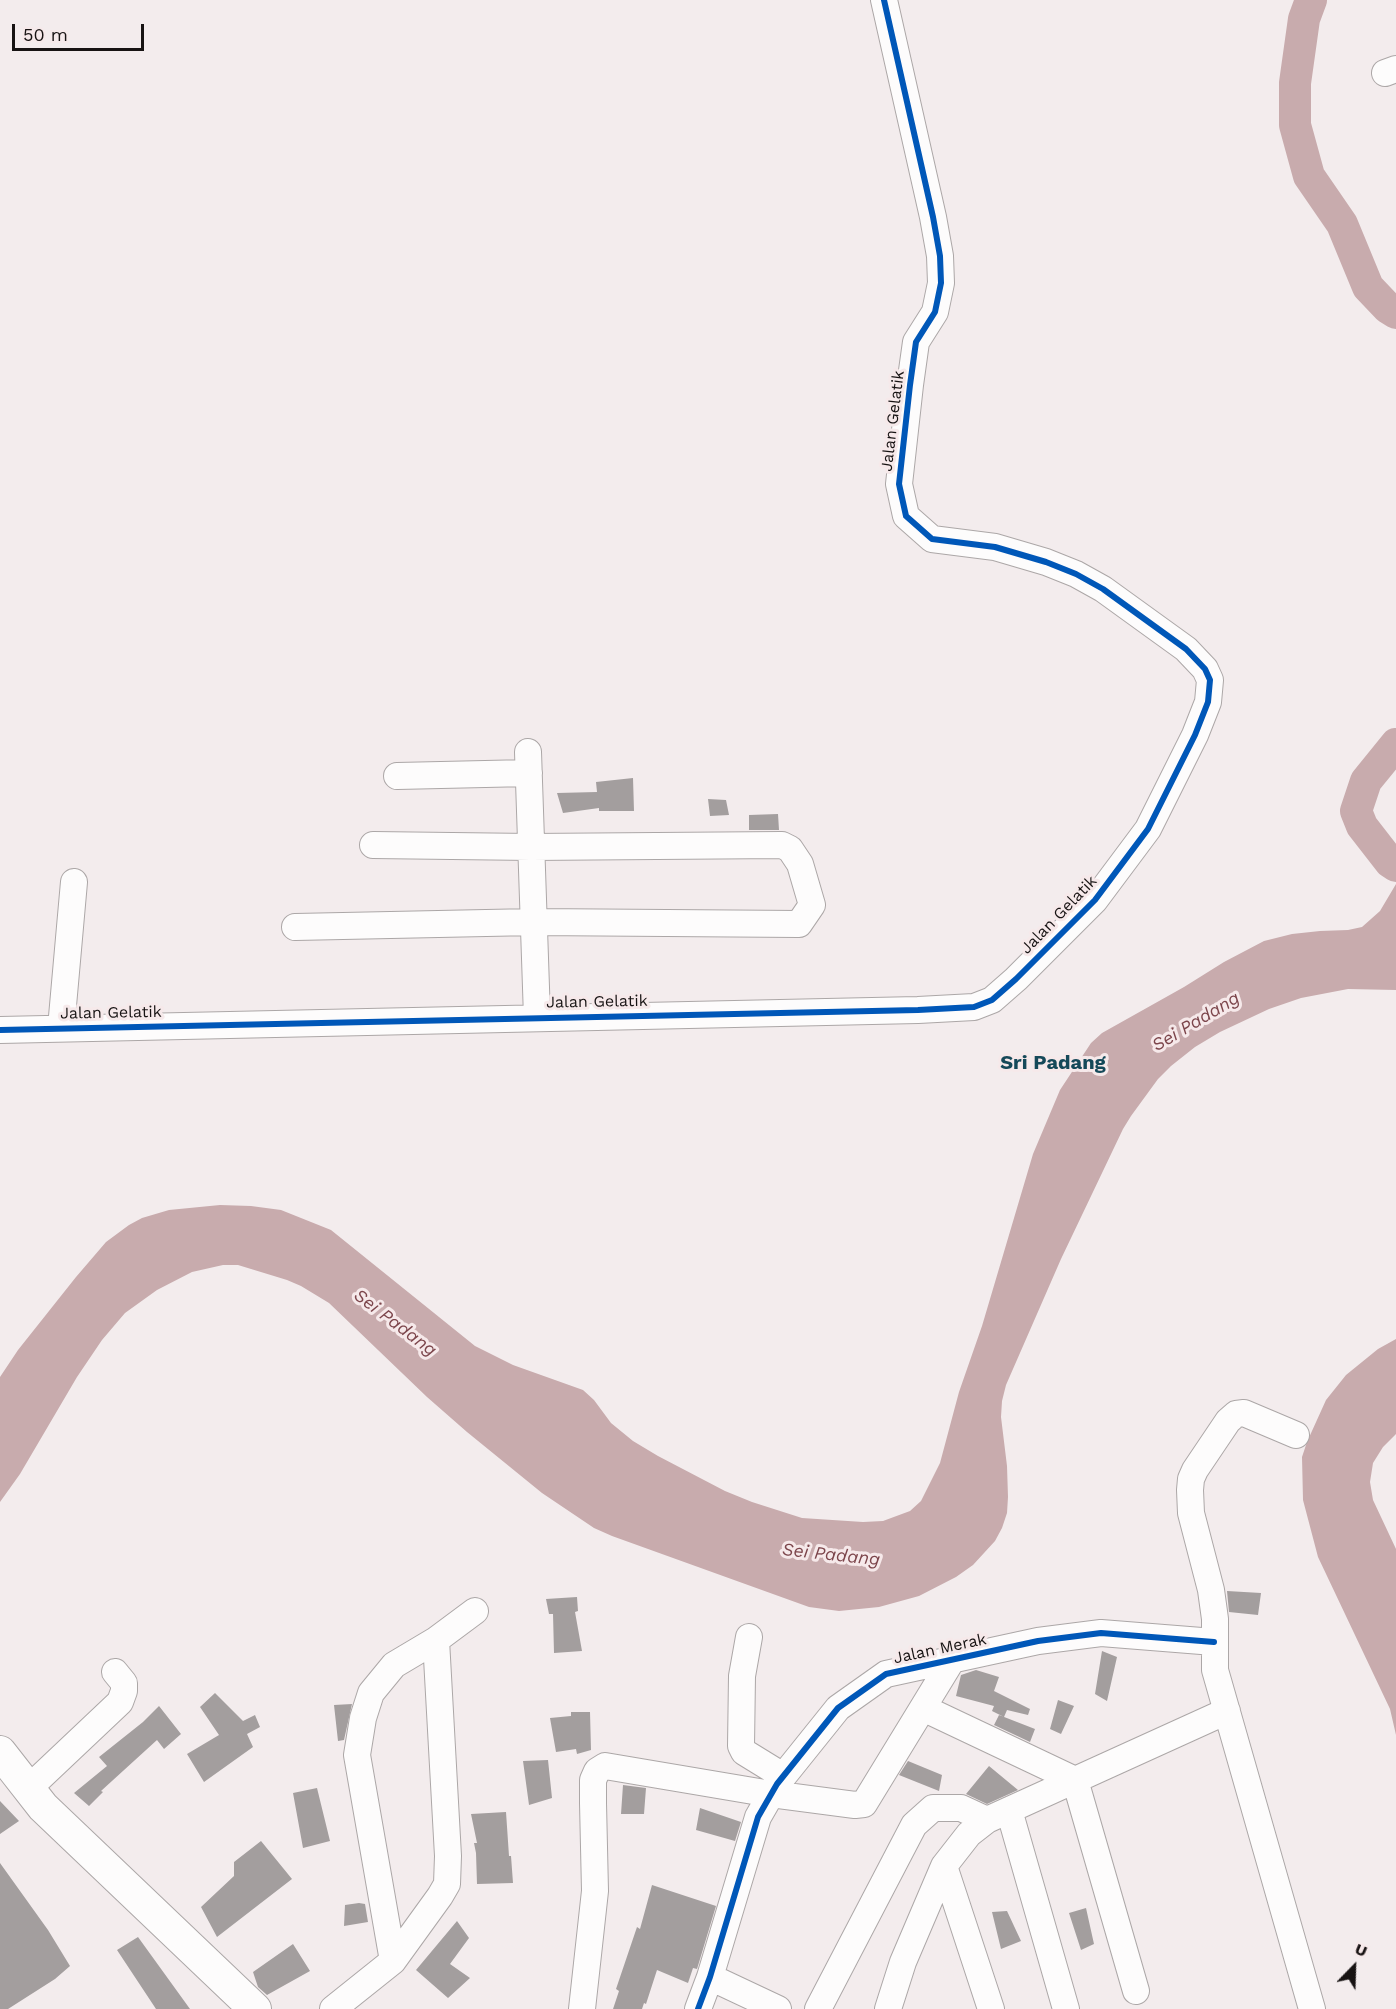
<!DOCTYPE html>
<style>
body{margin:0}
#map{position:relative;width:1396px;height:2009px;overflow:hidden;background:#f3eced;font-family:"Work Sans",sans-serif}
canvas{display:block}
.north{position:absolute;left:1324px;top:1937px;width:60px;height:60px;-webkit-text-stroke:4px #f6e9ea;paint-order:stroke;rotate:23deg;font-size:16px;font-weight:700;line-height:24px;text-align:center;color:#171313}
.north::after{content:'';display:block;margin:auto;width:21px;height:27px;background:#171313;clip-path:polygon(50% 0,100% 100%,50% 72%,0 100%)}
.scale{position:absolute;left:12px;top:24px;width:132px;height:27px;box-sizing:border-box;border:3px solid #171313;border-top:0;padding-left:8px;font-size:18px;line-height:21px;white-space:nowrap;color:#171313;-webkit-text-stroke:4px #f6e9ea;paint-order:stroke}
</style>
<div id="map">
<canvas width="1396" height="2009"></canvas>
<div class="north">U</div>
<div class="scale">50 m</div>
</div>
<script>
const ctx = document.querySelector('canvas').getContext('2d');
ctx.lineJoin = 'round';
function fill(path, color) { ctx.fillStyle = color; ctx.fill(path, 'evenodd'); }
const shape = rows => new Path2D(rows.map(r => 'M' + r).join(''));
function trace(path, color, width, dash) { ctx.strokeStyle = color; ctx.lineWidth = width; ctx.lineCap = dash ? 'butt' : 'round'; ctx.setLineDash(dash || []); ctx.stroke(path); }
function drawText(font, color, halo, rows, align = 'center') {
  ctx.font = font + ' "Work Sans",sans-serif'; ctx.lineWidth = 6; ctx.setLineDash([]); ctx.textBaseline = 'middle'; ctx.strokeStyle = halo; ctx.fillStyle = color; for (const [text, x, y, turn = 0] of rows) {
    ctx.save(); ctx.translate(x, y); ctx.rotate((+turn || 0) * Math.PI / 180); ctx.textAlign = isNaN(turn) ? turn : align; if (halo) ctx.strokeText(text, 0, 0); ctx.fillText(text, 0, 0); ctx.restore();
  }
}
fill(shape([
 [1396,884,1396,990,1348,989,1301,998,1269,1009,1220,1032,1195,1047,1171,1066,1158,1079,1131,1116,1123,1129,1061,1259,1006,1385,1002,1401,1001,1417,1007,1466,1008,1497,1007,1513,1002,1528,995,1541,973,1565,956,1577,919,1596,879,1607,839,1611,809,1607,612,1536,594,1528,542,1493,467,1432,427,1397,329,1303,301,1286,287,1280,238,1265,223,1265,192,1272,157,1290,125,1313,102,1340,77,1377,20,1474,0,1502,0,1377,18,1350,76,1277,106,1242,129,1225,142,1218,169,1210,220,1205,251,1206,281,1210,331,1230,475,1346,513,1365,583,1390,594,1400,611,1423,633,1441,658,1456,725,1491,752,1502,802,1518,863,1522,883,1521,910,1511,921,1501,940,1463,959,1392,982,1326,1033,1154,1060,1090,1091,1043,1102,1033,1184,987,1224,962,1264,941,1292,934,1320,931,1348,930,1362,927,1380,911],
 [1396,1339,1396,1434,1383,1447,1373,1463,1370,1482,1373,1500,1396,1549,1396,1735,1390,1709,1318,1557,1303,1500,1302,1457,1307,1442,1326,1400,1346,1375,1378,1349]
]), '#c8abad');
trace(shape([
 [1311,0,1304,19,1295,83,1295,125,1309,176,1342,224,1368,287,1388,308,1396,313],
 [1396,744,1366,781,1356,811,1362,826,1390,862,1396,866]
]), '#c8abad', 32);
fill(shape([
 [633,778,634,811,599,811,599,808,563,813,557,793,597,792,596,782],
 [708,799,726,800,729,815,710,816],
 [778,814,779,830,749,830,749,815],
 [1227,1591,1261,1593,1258,1615,1229,1612],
 [577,1597,578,1611,575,1612,582,1651,554,1653,553,1614,549,1614,546,1599],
 [1102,1651,1117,1657,1107,1701,1095,1694],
 [976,1670,999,1677,994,1691,1030,1709,1028,1715,1007,1710,1004,1717,992,1711,994,1706,956,1696,961,1675],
 [215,1693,243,1721,255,1715,260,1727,247,1734,253,1747,204,1782,187,1754,219,1735,200,1707],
 [1058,1700,1074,1706,1061,1734,1050,1729],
 [352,1704,344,1740,338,1741,334,1705],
 [159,1706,181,1734,164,1749,157,1740,101,1791,103,1792,89,1806,74,1793,107,1766,99,1757,143,1722],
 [571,1712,590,1712,591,1750,577,1754,576,1749,556,1752,550,1718,571,1716],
 [999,1715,1035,1729,1030,1742,994,1725],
 [548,1760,552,1798,529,1805,523,1761],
 [908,1761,942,1775,939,1791,899,1775],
 [989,1766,1018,1790,987,1804,966,1794],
 [623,1785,646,1788,644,1814,621,1814],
 [317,1788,330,1841,303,1848,293,1793],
 [0,1801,19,1821,0,1834],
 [700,1808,741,1822,735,1841,696,1830],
 [506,1812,509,1856,511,1856,513,1883,477,1884,476,1853,474,1843,477,1843,471,1814],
 [261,1841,292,1879,217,1937,201,1907,234,1876,234,1862],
 [0,1863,48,1930,70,1966,55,1979,8,2009,0,2009],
 [652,1885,716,1906,697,1969,693,1968,688,1983,657,1970,646,2004,644,2003,642,2009,613,2009,619,1991,616,1989,637,1927,640,1929],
 [359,1903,365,1904,368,1922,344,1926,345,1905],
 [1086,1908,1094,1944,1081,1950,1069,1913],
 [1007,1911,1021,1941,1001,1949,992,1912],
 [457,1921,469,1938,450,1964,470,1978,448,1998,416,1970],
 [138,1937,190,2009,156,2009,117,1950],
 [293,1944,310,1971,267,1995,258,1987,253,1972]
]), '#a39e9e');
const minor = shape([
 [1385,73,1396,69],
 [528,752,537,1017],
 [397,776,529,773],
 [295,927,534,922,799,924,812,905,800,864,790,849,782,845,531,847,373,845],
 [61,1028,74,882],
 [0,1030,918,1010,974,1007,992,1000,1016,979,1095,900,1148,829,1195,735,1208,702,1210,680,1205,669,1186,649,1103,589,1076,574,1046,562,995,547,932,539,906,516,899,484,910,385,916,342,935,312,941,283,940,256,933,217,884,0],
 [1296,1435,1244,1413,1236,1414,1228,1421,1195,1470,1191,1479,1190,1490,1191,1513,1211,1590,1215,1619,1215,1670,1312,2009],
 [749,1637,742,1676,741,1746,744,1752,783,1776],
 [923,1708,1075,1780,1136,1991],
 [29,1788,120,1702,124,1691,124,1683,115,1672],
 [1009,1810,1066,2009],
 [944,1866,991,2009],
 [393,1961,357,1755,363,1718,371,1693,394,1665,436,1640,475,1611],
 [710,1977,778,2009],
 [333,2009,393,1961,440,1896,447,1884,448,1856,436,1640],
 [582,2009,595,1891,593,1803,593,1780,597,1771,605,1766,771,1794,855,1805,864,1804,952,1660],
 [698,2009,710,1977,758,1817,777,1784,838,1708,886,1674,1038,1641,1101,1633,1214,1642],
 [818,2009,914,1825,933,1808,961,1808,987,1820],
 [888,2009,903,1962,944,1866,969,1834,987,1820,1227,1711]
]);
const major = shape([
 [0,1752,43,1807,255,2009]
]);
trace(minor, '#aca7a7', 28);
trace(major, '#aca7a7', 34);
trace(minor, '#fdfcfc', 26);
trace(major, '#fdfcfc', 32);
trace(shape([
 [0,1030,918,1010,974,1007,992,1000,1016,979,1095,900,1148,829,1195,735,1208,702,1210,680,1205,669,1186,649,1103,589,1076,574,1046,562,995,547,932,539,906,516,899,484,910,385,916,342,935,312,941,283,940,256,933,217,884,0],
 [698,2009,710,1977,758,1817,777,1784,838,1708,886,1674,1038,1641,1101,1633,1214,1642]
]), '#0057b8', 6);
drawText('16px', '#171313', '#f6e9ea', [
 ["Jalan Gelatik",893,421,-83],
 ["Jalan Gelatik",1059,915,-46],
 ["Jalan Gelatik",597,1002,-1],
 ["Jalan Gelatik",111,1013,-1],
 ["Jalan Merak",940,1649,-12]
]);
drawText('italic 18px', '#7c454b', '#f6e9ea', [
 ["Sei Padang",1196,1022,-31],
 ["Sei Padang",395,1323,37],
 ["Sei Padang",831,1555,6]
]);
drawText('bold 20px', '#154959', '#f6e9ea', [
 ["Sri Padang",1053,1063]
]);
</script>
